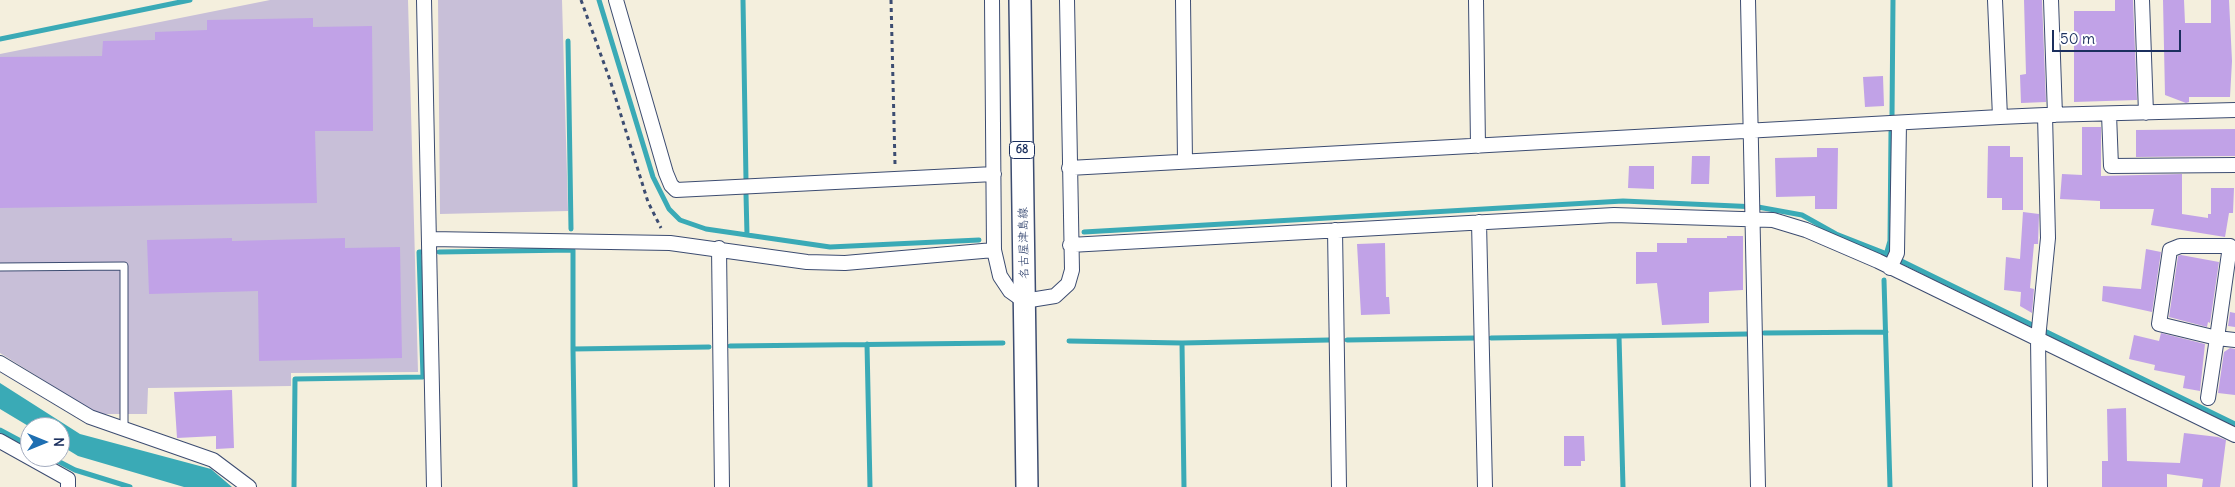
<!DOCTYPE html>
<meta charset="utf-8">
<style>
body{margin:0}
#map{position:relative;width:2235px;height:487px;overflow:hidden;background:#f4efdd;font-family:Delius,sans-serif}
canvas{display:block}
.north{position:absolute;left:20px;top:417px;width:50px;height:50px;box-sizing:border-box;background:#fff;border:1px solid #a4acbf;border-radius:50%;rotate:90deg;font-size:14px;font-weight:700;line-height:20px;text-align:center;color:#1b2f5e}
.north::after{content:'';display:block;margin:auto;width:18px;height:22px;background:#1f6fb2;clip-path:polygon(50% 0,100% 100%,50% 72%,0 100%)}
.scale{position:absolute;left:2052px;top:30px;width:129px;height:22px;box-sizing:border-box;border:2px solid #1b2f5e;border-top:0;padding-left:6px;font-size:15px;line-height:18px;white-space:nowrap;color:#1b2f5e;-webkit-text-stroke:4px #fff;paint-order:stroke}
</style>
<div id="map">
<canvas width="2235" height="487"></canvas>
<div class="north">N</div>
<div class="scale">50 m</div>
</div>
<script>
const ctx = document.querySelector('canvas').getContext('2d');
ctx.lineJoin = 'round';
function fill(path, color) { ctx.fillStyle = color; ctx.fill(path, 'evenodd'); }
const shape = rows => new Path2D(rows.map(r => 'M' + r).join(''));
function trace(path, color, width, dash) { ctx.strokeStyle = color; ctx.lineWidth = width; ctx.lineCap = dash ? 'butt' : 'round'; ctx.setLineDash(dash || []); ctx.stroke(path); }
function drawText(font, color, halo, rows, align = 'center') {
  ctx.font = font + ' Delius,"Klee One",sans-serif'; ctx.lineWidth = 5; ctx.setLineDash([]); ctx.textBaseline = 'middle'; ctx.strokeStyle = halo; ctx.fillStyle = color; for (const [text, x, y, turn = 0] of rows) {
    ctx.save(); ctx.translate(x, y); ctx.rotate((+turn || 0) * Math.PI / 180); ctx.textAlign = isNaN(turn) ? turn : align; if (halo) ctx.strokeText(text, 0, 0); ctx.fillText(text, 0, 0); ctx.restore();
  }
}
fill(shape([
 [270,0,408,0,418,372,291,373,291,386,148,388,147,414,98,414,0,353,0,54],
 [438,0,562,0,568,211,440,214]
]), '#c8bfd8');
fill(shape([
 [0,383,80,434,211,469,232,487,184,487,78,456,60,445,60,427,30,427,0,409]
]), '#3aaab6');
trace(shape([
 [599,0,653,177,669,209,680,220,706,229,830,247,979,240],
 [743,0,746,180],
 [0,39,190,0],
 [568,41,571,229],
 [1892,117,1893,0],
 [746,194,747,235],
 [1084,232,1623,201,1758,207,1802,215,1836,234,1887,254,2235,424],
 [439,252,573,250,573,349,709,347],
 [1886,255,1890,241,1891,132],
 [1884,280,1890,487],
 [1764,333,1886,332],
 [1619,336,1623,487],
 [1491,338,1748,334],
 [1347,340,1475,338],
 [1069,341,1182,343,1329,340],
 [1182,343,1184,487],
 [867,344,870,487],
 [730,346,1003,343],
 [573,349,575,487],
 [0,430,30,446],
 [50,457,75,470,130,487],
 [294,487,295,379,423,377,419,252,423,252]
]), '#3aaab6', 5);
fill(shape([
 [2024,0,2042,0,2046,102,2021,103,2020,75,2026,74],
 [2115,0,2133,0,2137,100,2074,102,2074,11,2115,11],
 [2163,0,2184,0,2185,23,2211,23,2211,0,2229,0,2232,61,2230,97,2189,97,2189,102,2186,103,2165,95],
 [313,18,313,27,372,26,373,131,315,131,317,203,0,208,0,57,102,56,103,41,155,40,155,32,207,30,207,20],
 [1883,76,1884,106,1865,107,1863,77],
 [2082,127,2101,127,2101,176,2182,174,2182,214,2208,218,2208,214,2211,214,2211,188,2234,188,2233,213,2229,213,2225,237,2151,225,2154,209,2100,209,2100,201,2060,199,2062,174,2082,175],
 [2235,129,2235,156,2136,157,2136,130],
 [1988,146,2010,146,2010,157,2023,157,2023,210,2002,210,2002,198,1987,198],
 [1817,148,1838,148,1837,209,1815,209,1815,196,1776,197,1775,158,1817,157],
 [1692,156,1710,156,1709,184,1691,184],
 [1629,166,1654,166,1654,189,1628,188],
 [2023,212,2039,214,2038,244,2034,244,2030,288,2034,289,2032,313,2020,306,2021,292,2004,290,2006,257,2020,259],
 [1727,236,1743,236,1743,290,1709,292,1709,323,1662,325,1657,283,1636,284,1636,252,1657,252,1657,243,1687,243,1687,238,1727,238],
 [232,238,232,241,345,238,345,248,400,247,402,358,259,361,258,291,149,294,147,240],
 [1385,243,1386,297,1389,297,1390,314,1361,315,1357,244],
 [2146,249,2161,252,2152,312,2102,301,2103,286,2141,289],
 [2181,255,2219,262,2210,323,2208,322,2207,327,2169,317,2178,256],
 [2230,312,2235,313,2235,327,2228,326],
 [2161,333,2205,344,2200,391,2183,388,2185,376,2154,370,2155,365,2129,359,2134,335,2159,341],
 [2230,348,2235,349,2235,395,2218,393,2224,352],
 [232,390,234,448,216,449,216,436,177,438,174,392],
 [2126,408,2127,461,2180,463,2184,433,2218,437,2226,440,2220,487,2202,487,2203,479,2167,474,2167,487,2102,487,2102,461,2108,461,2107,409],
 [1564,436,1584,436,1585,461,1581,461,1581,466,1564,466]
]), '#c1a2e7');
const lane = shape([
 [0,267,124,266,124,428]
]);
const street = shape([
 [424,0,434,487],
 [616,0,666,173,671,185,676,190,994,174],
 [992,0,994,250,1000,276,1010,291,1024,301,1055,296,1068,284,1072,270,1067,0],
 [1183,0,1185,161],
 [1476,0,1478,146],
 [1748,0,1758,487],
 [2051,0,2055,115],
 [2142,0,2146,113],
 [2109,114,2111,166,2235,165],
 [2000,117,2045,115],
 [1069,168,2000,117,1995,0],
 [1479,222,1485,487],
 [1335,230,1339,487],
 [430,239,670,243,807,262,845,263,994,250],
 [1070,245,1614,215,1773,220,1806,230,1878,261,2235,435],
 [719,248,722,487],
 [1890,268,1897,253,1899,123],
 [0,363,90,417,213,460,249,487],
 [2208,398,2217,338,2230,246,2180,246,2170,250,2159,324,2217,338,2235,340],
 [0,441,68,479,68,487],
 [2040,487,2038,339,2048,238,2045,115,2235,110]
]);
const primary = shape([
 [1020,0,1027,487]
]);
trace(lane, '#3c4c71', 9);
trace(street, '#3c4c71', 16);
trace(primary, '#3c4c71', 24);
trace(shape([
 [581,0,610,80,648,202,661,228],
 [891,0,895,164]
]), '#3c4c71', 3, [4, 4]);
trace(lane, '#fff', 7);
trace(street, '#fff', 14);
trace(primary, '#fff', 21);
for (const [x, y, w] of [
 [1022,150,25]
]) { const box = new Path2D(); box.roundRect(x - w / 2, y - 8.5, w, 17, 4); ctx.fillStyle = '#fff'; ctx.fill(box); trace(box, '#1b2f5e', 1); }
drawText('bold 11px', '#1b2f5e', null, [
 ["68",1022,150]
]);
drawText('12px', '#1b2f5e', '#fff', [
 ["名古屋津島線",1024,243,-91]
]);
</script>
